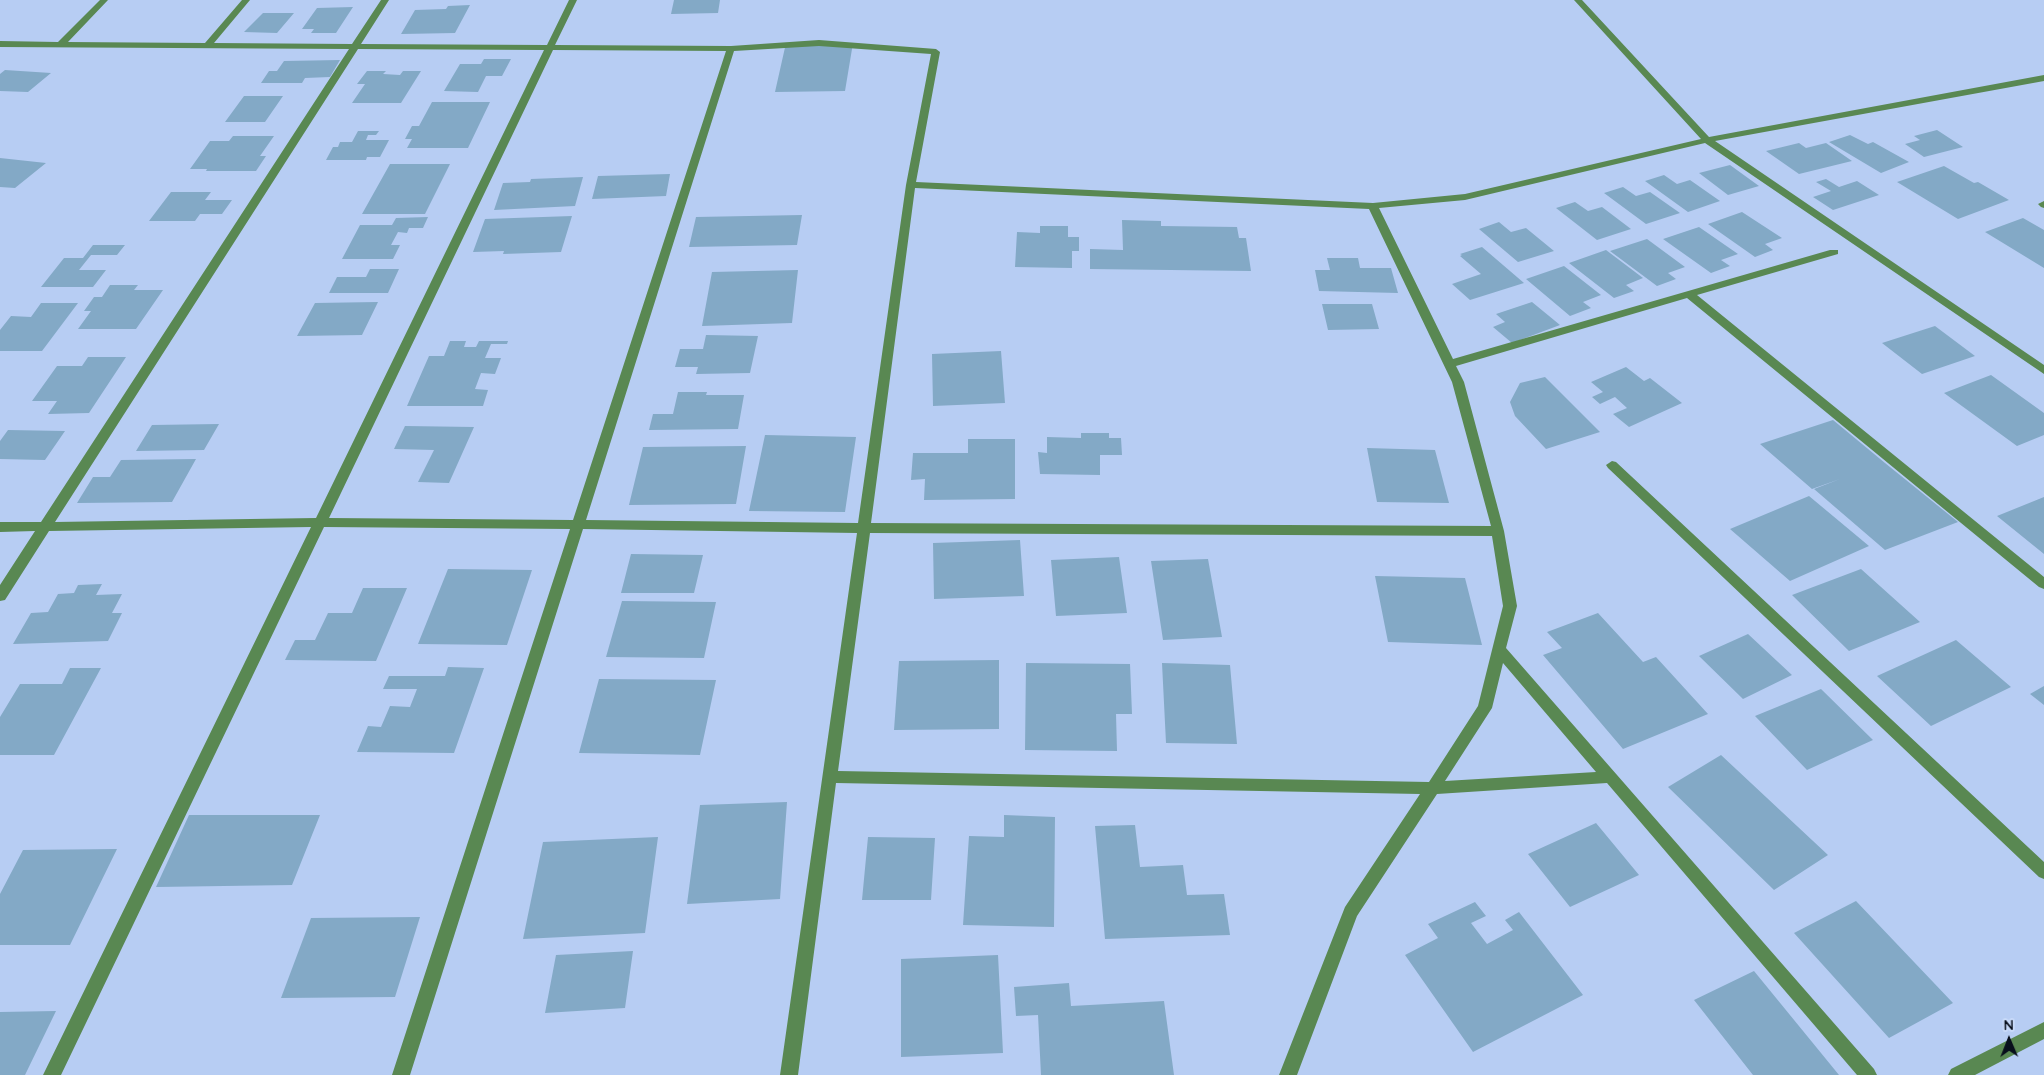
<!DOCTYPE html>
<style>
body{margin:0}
#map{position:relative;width:2044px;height:1075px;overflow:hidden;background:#b7cdf3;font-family:Quicksand,sans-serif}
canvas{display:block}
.north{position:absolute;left:1984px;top:1015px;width:50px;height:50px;-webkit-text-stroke:4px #c8daf9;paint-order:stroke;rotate:359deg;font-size:14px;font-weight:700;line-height:20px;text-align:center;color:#080f1c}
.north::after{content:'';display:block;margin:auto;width:18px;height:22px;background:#080f1c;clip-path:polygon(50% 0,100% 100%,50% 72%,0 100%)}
</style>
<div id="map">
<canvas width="2044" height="1075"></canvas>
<div class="north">N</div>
</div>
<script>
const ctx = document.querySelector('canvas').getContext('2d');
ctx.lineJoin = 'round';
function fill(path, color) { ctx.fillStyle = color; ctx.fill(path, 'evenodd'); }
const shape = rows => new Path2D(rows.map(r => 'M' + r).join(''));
fill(shape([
 [674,0,720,0,718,13,671,14],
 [470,5,455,33,401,34,415,10,446,9,448,6],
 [353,7,336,33,311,33,314,29,302,29,317,8],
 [263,13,294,13,277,33,244,32],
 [786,43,853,43,845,91,775,92],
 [484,59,511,59,502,76,486,76,478,92,444,91,460,64,481,64],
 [340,60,330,77,305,78,302,83,261,83,269,71,277,71,284,61],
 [5,70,51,73,28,92,0,91,0,74],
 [367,71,386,71,383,74,400,75,403,71,421,71,401,103,352,103,365,84,357,84],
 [244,96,283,96,265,122,225,122],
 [432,102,490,102,468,148,407,148,412,139,405,139,412,126,419,126],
 [1937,130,1963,147,1924,157,1905,144,1920,140,1914,136],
 [358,131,379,131,376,135,368,135,366,140,389,140,380,157,367,157,366,160,326,160,333,147,338,147,340,142,352,142],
 [1850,135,1868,144,1873,142,1909,162,1881,173,1829,142],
 [233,136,274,136,260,156,266,156,256,171,206,171,207,169,190,169,210,141,229,141],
 [1799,143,1806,148,1826,143,1852,161,1799,174,1766,151],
 [0,158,46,163,15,188,0,187],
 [390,164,450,164,425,214,362,214],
 [1730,165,1759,186,1728,195,1699,173],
 [1944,166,1974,183,1978,182,2009,200,1958,219,1897,182],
 [670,174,666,196,592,199,598,176],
 [1664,175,1677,184,1690,180,1720,201,1688,212,1645,181],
 [583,177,575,206,494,210,503,183,530,182,531,179],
 [1826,179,1839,187,1857,181,1879,195,1833,210,1813,197,1831,191,1816,182],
 [1623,187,1636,196,1650,192,1680,213,1646,224,1604,193],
 [171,192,211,192,205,200,232,200,222,214,200,214,195,221,149,221],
 [1575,202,1588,211,1602,207,1631,229,1597,240,1556,208],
 [1742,212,1782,238,1765,244,1773,250,1755,257,1708,224],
 [802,215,797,245,689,247,696,217],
 [572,216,561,252,503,254,504,251,473,252,485,219],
 [428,217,423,228,409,228,407,233,398,232,391,245,400,245,393,259,342,259,360,225,392,225,396,218],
 [2023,218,2044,230,2044,268,1985,232],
 [1122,220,1161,221,1161,226,1237,227,1239,238,1246,238,1251,271,1090,269,1090,249,1123,250],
 [1499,222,1511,232,1526,228,1554,251,1518,262,1479,229],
 [1040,226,1068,226,1068,237,1079,237,1079,251,1072,251,1072,268,1015,267,1017,232,1040,233],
 [1699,227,1738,254,1721,260,1730,266,1711,273,1663,239],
 [1647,239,1685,267,1668,273,1676,279,1657,286,1610,251],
 [93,245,125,245,117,255,91,255,79,270,106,270,93,287,41,287,64,258,83,258],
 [1482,247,1524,283,1470,300,1452,284,1481,274,1460,256,1462,255,1460,254],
 [1606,250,1643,278,1626,285,1634,291,1614,298,1569,263],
 [1327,258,1358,258,1360,268,1391,268,1398,293,1319,291,1315,270,1330,270],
 [1564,266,1601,295,1583,302,1591,308,1570,316,1526,279],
 [370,269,399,269,388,293,329,293,337,277,366,277],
 [798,270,792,323,702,326,712,272],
 [110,285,138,285,134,290,163,290,136,329,78,329,91,311,84,311,94,297,102,297],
 [378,302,362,335,297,336,315,303],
 [1532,302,1560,325,1512,343,1493,327,1505,322,1496,314],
 [41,303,78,303,42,351,0,351,0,330,11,316,31,317],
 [1322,304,1372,304,1379,329,1328,330],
 [1935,326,1975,356,1922,374,1882,343],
 [706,335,758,336,750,373,696,374,698,367,675,367,680,349,703,349],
 [450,341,466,341,464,347,476,347,479,341,508,341,507,344,491,344,485,358,501,358,495,374,481,373,475,389,488,390,483,406,407,406,429,356,444,356],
 [1001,351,1005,403,933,406,932,354],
 [88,357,126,357,89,413,48,414,57,401,32,401,57,366,82,366],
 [1626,367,1644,381,1650,378,1682,403,1629,427,1613,414,1627,408,1615,397,1600,404,1592,397,1603,392,1591,382],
 [1991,375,2044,413,2044,435,2017,446,1944,393],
 [1545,377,1600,432,1546,449,1515,416,1510,402,1520,383],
 [678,392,707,392,706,395,744,395,738,429,649,430,653,414,673,414],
 [1833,420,1885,463,1958,522,1885,550,1814,489,1840,479,1812,489,1760,444],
 [219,424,204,450,136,451,152,425],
 [405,426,474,427,449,483,418,482,434,450,394,449],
 [8,430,65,431,45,460,0,459,0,441],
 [1081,433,1109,433,1109,438,1121,438,1122,455,1100,455,1100,475,1040,474,1038,452,1047,453,1047,437,1081,438],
 [765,435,856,437,845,512,749,511],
 [968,439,1015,439,1015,499,924,500,925,479,911,480,913,453,968,453],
 [746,446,736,504,629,505,643,447],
 [1367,448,1435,450,1449,503,1377,502],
 [196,459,172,502,77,503,93,477,110,477,121,460],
 [1809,496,1869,546,1790,581,1730,529],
 [2044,497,2044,554,1997,516],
 [1020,540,1024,596,934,599,933,543],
 [631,554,703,555,694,593,621,593],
 [1119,557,1127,613,1056,616,1051,560],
 [1208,559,1222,637,1163,640,1151,561],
 [448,569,532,570,507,645,418,644],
 [1861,569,1920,622,1849,651,1792,595],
 [1375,576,1465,578,1482,645,1388,642],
 [102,584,96,595,122,594,112,613,122,613,108,641,13,644,31,613,48,612,58,594,74,593,78,585],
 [363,588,407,588,376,661,285,660,295,640,315,640,328,613,352,613],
 [622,601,716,602,704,658,606,657],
 [1598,613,1643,662,1656,657,1708,714,1623,749,1543,655,1562,648,1547,632],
 [1748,634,1792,675,1743,699,1699,656],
 [1956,640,2011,687,1931,726,1877,676],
 [999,660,999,729,894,730,899,661],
 [1026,663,1130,664,1132,714,1116,714,1117,751,1025,750],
 [1162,663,1230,665,1237,744,1166,743],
 [448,667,484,668,454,753,357,752,368,726,381,727,390,706,410,707,417,689,383,689,389,676,445,676],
 [70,668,101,668,54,755,0,755,0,717,20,684,62,684],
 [599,679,716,680,700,755,579,753],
 [2044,686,2044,705,2030,694],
 [1821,689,1873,740,1807,770,1755,716],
 [1721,755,1828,855,1774,890,1668,787],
 [787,802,780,899,687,904,700,805],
 [189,815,320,815,292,885,156,887],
 [1004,815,1055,817,1054,927,963,925,969,836,1004,837],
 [1596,823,1639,875,1570,907,1528,854],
 [1135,825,1140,867,1183,865,1187,895,1224,894,1230,935,1105,939,1095,826],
 [658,837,645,933,523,939,543,842],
 [868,837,935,838,931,900,862,900],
 [117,849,70,945,0,945,0,894,23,850],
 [1856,901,1953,1003,1889,1038,1794,933],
 [1475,902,1486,916,1471,923,1487,944,1513,930,1505,920,1519,912,1583,995,1473,1052,1405,955,1438,938,1428,924],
 [420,917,395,997,281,998,311,918],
 [633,951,625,1008,545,1013,556,955],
 [998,955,1003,1053,901,1057,901,959],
 [1754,971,1839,1075,1753,1075,1694,1000],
 [1069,983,1071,1006,1164,1001,1174,1075,1041,1075,1038,1015,1016,1016,1014,987],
 [56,1011,25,1075,0,1075,0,1012]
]), '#83a9c6');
fill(shape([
 [100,0,108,0,68,42,205,43,242,0,250,0,214,43,352,44,381,0,389,0,361,44,547,45,569,0,577,0,555,45,731,46,819,40,936,49,940,52,916,182,1373,203,1465,194,1701,139,1574,0,1582,0,1709,137,2044,75,2044,81,1715,141,2044,365,2044,374,1705,143,1465,200,1379,208,1453,359,1830,250,1838,250,1838,254,1697,295,2044,577,2044,589,2039,587,1687,298,1456,366,1464,382,1504,531,1517,606,1506,648,1874,1069,1877,1075,1857,1075,1607,783,1437,794,1357,916,1297,1075,1279,1075,1345,907,1420,794,836,783,798,1075,780,1075,857,533,583,529,410,1075,392,1075,570,529,324,527,61,1075,43,1075,311,527,49,531,5,600,0,601,0,585,35,531,0,532,0,522,41,522,349,49,0,47,0,41,58,42,100,0],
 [819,46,931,54,906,185,858,523,586,520,734,51,819,46],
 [358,49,544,50,316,518,55,522,358,49],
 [553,50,726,51,573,520,329,518,553,50],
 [915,188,1369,209,1452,382,1491,526,871,523,915,188],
 [870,533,1492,536,1503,606,1478,706,1429,782,838,771,870,533],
 [1503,663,1596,772,1445,781,1492,708,1503,663],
 [2044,201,2044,208,2041,207,2038,204,2044,201],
 [1612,461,1616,462,2044,862,2044,879,2039,877,1608,468,1606,465,1612,461],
 [2044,1022,2044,1039,1975,1075,1948,1075,1951,1069,2044,1022]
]), '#598852');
</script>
